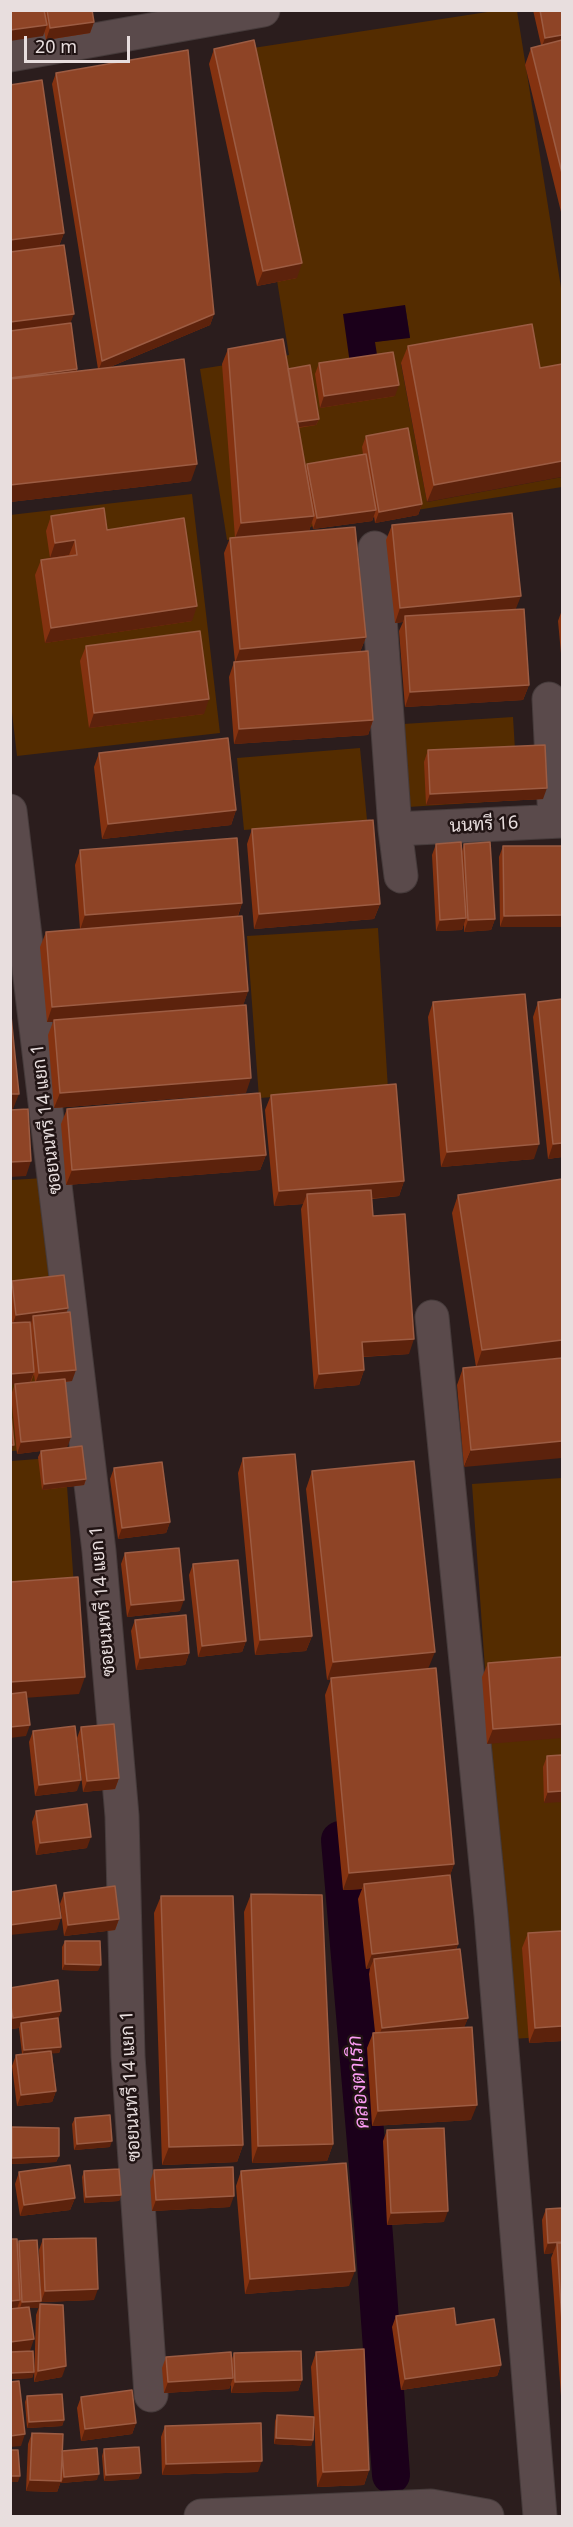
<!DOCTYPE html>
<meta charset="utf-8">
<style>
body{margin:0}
#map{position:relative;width:573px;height:2527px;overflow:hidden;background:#2b1d1d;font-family:"Noto Sans",sans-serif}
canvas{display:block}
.frame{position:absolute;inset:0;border:12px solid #e8dede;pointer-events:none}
.scale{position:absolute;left:24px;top:36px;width:106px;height:27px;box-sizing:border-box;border:3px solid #e8dede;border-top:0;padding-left:8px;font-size:18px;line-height:21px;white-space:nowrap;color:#e8dede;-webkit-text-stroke:4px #211414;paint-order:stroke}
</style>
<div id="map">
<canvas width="573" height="2527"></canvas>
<div class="frame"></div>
<div class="scale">20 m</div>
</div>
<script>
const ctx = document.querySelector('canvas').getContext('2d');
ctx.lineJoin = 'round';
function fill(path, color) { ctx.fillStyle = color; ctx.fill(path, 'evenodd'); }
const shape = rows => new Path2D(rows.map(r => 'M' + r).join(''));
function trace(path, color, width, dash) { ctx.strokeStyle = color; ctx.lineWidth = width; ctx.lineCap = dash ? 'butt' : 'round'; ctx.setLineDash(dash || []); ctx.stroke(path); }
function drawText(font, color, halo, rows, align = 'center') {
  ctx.font = font + ' "Noto Sans",Sarabun,sans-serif'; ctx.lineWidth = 5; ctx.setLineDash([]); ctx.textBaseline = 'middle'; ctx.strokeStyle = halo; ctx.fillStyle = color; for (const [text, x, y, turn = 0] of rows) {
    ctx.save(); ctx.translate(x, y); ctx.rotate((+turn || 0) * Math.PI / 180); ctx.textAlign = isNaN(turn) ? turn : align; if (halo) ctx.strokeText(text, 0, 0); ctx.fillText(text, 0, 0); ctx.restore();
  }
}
fill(shape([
 [494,11,517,11,562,294,562,380,401,364,427,502,562,477,562,487,227,540,200,369,289,355,240,50],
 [405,305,410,337,375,342],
 [192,494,220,733,17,756,10,695,10,515],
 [513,717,518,800,408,807,403,724],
 [360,748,367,820,244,830,237,758],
 [378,928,388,1089,259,1098,247,936],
 [45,1178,62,1448,11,1451,11,1180],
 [65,1457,74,1587,11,1591,11,1461],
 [562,1478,562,2036,511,2039,472,1484]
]), '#542c00');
fill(shape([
 [405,305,410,338,375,342,380,374,352,378,343,314]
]), '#1b001a');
trace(shape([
 [340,1840,374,2236,391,2475]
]), '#1b001a', 38);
const minor = shape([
 [10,55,263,10],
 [375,548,395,829],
 [549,699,555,821],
 [10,811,99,1551,122,1816,128,2056,151,2395],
 [401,876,395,829,562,821],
 [432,1317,491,1915,540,2516],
 [201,2516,431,2506,487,2516]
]);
trace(minor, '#463b3b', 35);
trace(minor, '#5a4a4b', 33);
fill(shape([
 [10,10,92,10,94,22,90,33,46,40,44,31,43,36],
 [533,10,562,10,562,216,525,65,531,48,541,45],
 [214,49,297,278,257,286,209,64],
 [56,73,214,314,210,325,110,367,191,481,10,502,10,85,64,233,59,246,77,369,77,371,98,369,52,84],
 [408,346,540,368,427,502,401,363],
 [228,349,288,369,319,419,316,425,298,428,306,468,307,464,363,454,362,447,366,436,422,504,418,515,375,523,374,516,372,521,313,529,312,522,309,531,366,637,360,652,373,720,368,735,234,744,229,677,234,662,235,662,224,553,230,538,235,538,222,364],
 [319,363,395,396,320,408,315,374],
 [562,505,562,522,561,510],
 [51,516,107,530,192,621,45,643,35,575,41,560,50,558,46,531],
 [392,525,516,610,529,685,523,700,405,707,399,631,403,622,395,623,386,540],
 [562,610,562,664,558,621],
 [86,646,204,714,89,728,80,661],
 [428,750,543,799,426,805,424,762],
 [99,753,236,810,231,825,102,839,94,767],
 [252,829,380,904,374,919,254,929,247,844],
 [436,844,462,851,464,844,495,919,491,930,464,932,464,923,462,930,436,931,432,855],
 [503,846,562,846,500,927,499,857],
 [80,850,242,903,238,916,248,991,243,1005,246,1093,54,1108,48,1035,53,1022,47,1022,40,947,46,932,80,929,75,865],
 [433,1002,534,1159,441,1167,428,1017],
 [538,1002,562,1157,548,1159,533,1017],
 [271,1095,404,1181,399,1196,372,1199,373,1216,409,1354,363,1357,364,1370,359,1385,314,1389,301,1209,303,1204,274,1206,265,1110],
 [67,1109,266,1155,260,1170,66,1185,61,1124],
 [562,1179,562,1357,507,1364,464,1467,457,1385,463,1368,476,1367,452,1213,458,1195],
 [12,1281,68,1308,66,1313,72,1381,65,1382,67,1448,86,1479,84,1485,42,1490,38,1457,41,1451,48,1450,17,1454,11,1395,15,1384,10,1311,10,1287],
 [34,1374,35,1382,31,1382],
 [243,1458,312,1636,306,1651,255,1655,238,1473],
 [114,1468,170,1522,166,1533,118,1539,110,1479],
 [312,1471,428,1669,454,1864,450,1875,458,1944,456,1950,468,2018,464,2027,471,2120,372,2126,367,2048,373,2033,375,2032,369,1974,370,1968,366,1969,358,1899,362,1889,343,1890,325,1695,331,1679,327,1680,306,1489],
 [125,1553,180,1611,127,1617,121,1564],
 [193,1564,246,1641,242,1652,198,1657,189,1575],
 [135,1620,189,1653,185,1665,136,1670,131,1631],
 [562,1657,487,1744,482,1677,488,1663],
 [81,1727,119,1778,115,1789,83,1792,77,1738],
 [33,1731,77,1791,35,1796,29,1742],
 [562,1755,544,1803,543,1767,547,1756],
 [36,1811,87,1848,36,1855,32,1822],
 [64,1893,119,1919,115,1930,64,1936,60,1904],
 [251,1894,333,2144,327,2161,252,2163,244,1912],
 [161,1896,243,2145,237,2162,162,2165,154,1913],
 [528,1933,562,2041,529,2043,522,1948],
 [65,1941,98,1971,62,1970,62,1947],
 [10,1988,61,2011,58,2019,61,2047,59,2053,52,2053,56,2091,52,2102,17,2106,12,2066,16,2055,22,2054,19,2028,10,2029],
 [75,2118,110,2147,74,2150,72,2124],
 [12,2127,59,2156,56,2162,10,2164,10,2130],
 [387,2130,444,2222,387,2225,383,2141],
 [154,2170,230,2207,152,2211,150,2182],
 [84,2171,121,2195,119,2201,84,2203,82,2177],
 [241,2171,349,2286,245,2294,236,2186],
 [19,2172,75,2198,70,2210,20,2216,15,2184],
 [562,2208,562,2410,551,2258,553,2253,544,2254,542,2220,546,2209],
 [43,2239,94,2300,41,2302,39,2250],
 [19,2241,39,2308,30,2308,30,2351,34,2372,32,2378,10,2379,17,2246],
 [40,2304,62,2377,34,2382,36,2315],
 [396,2316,501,2365,497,2376,401,2390,392,2327],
 [316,2352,369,2470,364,2485,317,2487,314,2417,313,2440,311,2446,274,2444,275,2421,277,2415,314,2417,311,2367],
 [234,2353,302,2380,298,2391,231,2393,231,2384,229,2389,164,2393,162,2368,166,2357,232,2359],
 [27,2396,64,2420,62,2426,27,2428,25,2402],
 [81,2397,136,2423,132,2434,81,2441,77,2408],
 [165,2426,258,2472,162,2475,161,2437],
 [32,2433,62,2451,97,2480,61,2483,61,2481,57,2492,26,2491,28,2444],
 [104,2449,141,2473,138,2479,104,2481,102,2456]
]), '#843210');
fill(shape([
 [94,22,90,33,46,40,50,28],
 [47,25,43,36,10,41,10,30],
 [562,35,562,45,541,49,545,38],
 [64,233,58,248,10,255,10,240],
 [302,263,297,278,257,286,263,271],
 [74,314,68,329,10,337,10,322],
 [214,314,210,325,98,372,102,361],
 [77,369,73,380,10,388,10,378],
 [399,385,395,396,320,408,324,396],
 [319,419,316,425,293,428,295,422],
 [562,461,562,477,427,502,434,485],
 [197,464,191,481,10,502,10,485],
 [422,504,418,515,375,523,379,512],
 [376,510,372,521,313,529,317,518],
 [314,516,309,531,235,538,241,523],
 [75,540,69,555,50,558,55,543],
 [521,596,515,611,405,616,403,622,395,623,400,608],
 [197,606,192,621,45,643,51,628],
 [366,637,360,652,235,663,240,649],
 [529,685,523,700,405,707,410,692],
 [209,699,204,714,89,728,94,713],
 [373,720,368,735,234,744,239,729],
 [547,788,543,799,426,805,430,794],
 [236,810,231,825,102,839,108,824],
 [242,903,237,918,80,930,85,915],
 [380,904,374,919,254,929,259,914],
 [562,915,562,927,500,927,504,916],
 [466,918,462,930,436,931,440,920],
 [495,919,491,930,464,932,468,920],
 [248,991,243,1006,54,1020,53,1022,47,1022,52,1007],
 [251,1078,246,1093,54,1108,60,1093],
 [10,1094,19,1094,13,1109,10,1109],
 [562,1143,562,1157,548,1159,553,1144],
 [539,1144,534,1159,441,1167,447,1152],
 [266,1155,260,1170,66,1185,72,1170],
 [31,1161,26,1176,10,1177,10,1162],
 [404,1181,399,1196,307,1204,307,1194,303,1204,274,1206,279,1191],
 [68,1308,64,1320,33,1316,31,1324,12,1326,16,1315],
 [414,1339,409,1354,357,1357,362,1342],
 [562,1340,562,1357,476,1368,482,1350],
 [76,1370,72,1381,35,1384,39,1373],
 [364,1370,359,1385,314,1389,319,1374],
 [34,1372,30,1383,10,1385,10,1374],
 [71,1437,67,1448,17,1454,21,1442],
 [562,1441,562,1458,464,1467,471,1450],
 [10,1445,14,1445,10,1454],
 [86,1479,84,1485,42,1490,44,1484],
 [170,1522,166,1533,118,1539,122,1528],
 [184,1600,180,1611,127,1617,131,1605],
 [312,1636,306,1651,255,1655,260,1640],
 [246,1641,242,1652,198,1657,202,1646],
 [435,1652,428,1669,327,1680,333,1662],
 [189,1653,185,1665,136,1670,140,1658],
 [85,1677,79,1694,10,1699,10,1682],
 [562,1724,562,1738,487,1744,493,1729],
 [30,1725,26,1736,10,1738,10,1727],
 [119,1778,115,1789,83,1792,87,1781],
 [81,1780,77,1791,35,1796,39,1785],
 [562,1791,562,1802,544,1803,548,1792],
 [91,1837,87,1848,36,1855,40,1843],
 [454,1864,448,1881,364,1884,362,1889,343,1890,349,1873],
 [61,1918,57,1930,10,1935,10,1925],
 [119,1919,115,1930,64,1936,68,1925],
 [458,1944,452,1959,374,1959,370,1968,366,1969,372,1954],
 [65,1964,101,1965,98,1971,62,1970],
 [61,2011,57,2022,21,2023,19,2028,10,2029,10,2026,13,2018],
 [468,2018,462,2033,376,2043,382,2028],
 [562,2026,562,2041,529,2043,535,2028],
 [61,2047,59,2053,22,2056,24,2050],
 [56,2091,52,2102,17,2106,21,2095],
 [477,2105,471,2120,372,2126,378,2111],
 [112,2141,110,2147,74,2150,77,2144],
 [333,2144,327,2161,252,2163,258,2146],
 [243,2145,237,2162,162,2165,169,2147],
 [59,2156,56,2162,10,2164,12,2158],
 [121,2195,119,2201,84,2203,86,2197],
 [234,2196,230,2207,152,2211,156,2200],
 [75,2198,70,2210,20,2216,24,2205],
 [448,2211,444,2222,387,2225,391,2213],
 [562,2242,557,2243,553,2253,544,2254,548,2243],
 [355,2271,349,2286,245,2294,250,2279],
 [98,2289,94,2300,41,2302,45,2291],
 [20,2300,16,2312,10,2312,10,2301],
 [41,2301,39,2308,20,2308,22,2302],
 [34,2339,30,2351,10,2353,10,2342],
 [501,2365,497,2376,401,2390,405,2379],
 [66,2366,62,2377,34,2382,38,2371],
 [34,2372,32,2378,10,2379,10,2373],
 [233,2378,229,2389,164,2393,168,2382],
 [302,2380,298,2391,231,2393,235,2382],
 [64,2420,62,2426,27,2428,29,2422],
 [136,2423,132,2434,81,2441,85,2429],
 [25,2434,21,2446,10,2447,10,2436],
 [276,2438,313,2440,311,2446,274,2444],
 [262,2461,258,2472,162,2475,166,2464],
 [369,2470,364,2485,317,2487,323,2472],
 [141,2473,138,2479,104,2481,106,2475],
 [99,2474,97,2480,61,2483,64,2477],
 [10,2476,20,2476,18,2482,10,2482],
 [30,2480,61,2481,57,2492,26,2491]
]), '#5c220c');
const building = shape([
 [10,10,44,10,47,25,10,30,10,10],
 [47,10,92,10,94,22,50,28,47,10],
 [540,10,562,10,562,35,545,38,540,10],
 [254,40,302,263,263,271,214,49,254,40],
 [562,40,562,173,531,48,562,40],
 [188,50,214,314,102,361,56,73,188,50],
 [42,80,64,233,10,240,10,85,42,80],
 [64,245,74,314,10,322,10,252,64,245],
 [71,323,77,369,10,378,10,331,71,323],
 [532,324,540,368,562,364,562,461,434,485,408,346,532,324],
 [283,339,314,516,241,523,228,349,283,339],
 [393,352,399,385,324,396,319,363,393,352],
 [184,359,197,464,10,485,10,379,184,359],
 [310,365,319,419,297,422,288,369,310,365],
 [408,428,422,504,379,512,366,436,408,428],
 [366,454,376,510,317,518,307,464,366,454],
 [104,508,107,530,184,518,197,606,51,628,41,560,77,555,75,540,55,543,51,516,104,508],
 [512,513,521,596,400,608,392,525,512,513],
 [355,527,366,637,240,649,230,538,355,527],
 [524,609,529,685,410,692,405,616,524,609],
 [200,631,209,699,94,713,86,646,200,631],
 [368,651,373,720,239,729,234,662,368,651],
 [228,738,236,810,108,824,99,753,228,738],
 [545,745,547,788,430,794,428,750,545,745],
 [373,820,380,904,259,914,252,829,373,820],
 [237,838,242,903,85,915,80,850,237,838],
 [461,842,466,918,440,920,436,844,461,842],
 [490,842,495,919,468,920,464,844,490,842],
 [503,846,562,846,562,915,504,916,503,846],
 [242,916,248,991,52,1007,46,932,242,916],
 [525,994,539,1144,447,1152,433,1002,525,994],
 [562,999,562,1143,553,1144,538,1002,562,999],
 [246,1005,251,1078,60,1093,54,1020,246,1005],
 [10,1006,19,1094,10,1094,10,1006],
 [396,1084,404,1181,279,1191,271,1095,396,1084],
 [260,1093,266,1155,72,1170,67,1109,260,1093],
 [28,1109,31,1161,10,1162,10,1110,28,1109],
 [562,1179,562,1340,482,1350,458,1195,562,1179],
 [371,1190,373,1216,405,1214,414,1339,362,1342,364,1370,319,1374,307,1194,371,1190],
 [64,1275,68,1308,16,1315,12,1281,64,1275],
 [70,1312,76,1370,39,1373,33,1316,70,1312],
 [30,1322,34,1372,10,1374,10,1323,30,1322],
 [562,1358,562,1441,471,1450,463,1368,562,1358],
 [65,1379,71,1437,21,1442,15,1384,65,1379],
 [10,1405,14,1445,10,1445,10,1405],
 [82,1446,86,1479,44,1484,41,1451,82,1446],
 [295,1454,312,1636,260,1640,243,1458,295,1454],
 [414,1461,435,1652,333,1662,312,1471,414,1461],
 [162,1462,170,1522,122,1528,114,1468,162,1462],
 [179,1548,184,1600,131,1605,125,1553,179,1548],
 [238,1560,246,1641,202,1646,193,1564,238,1560],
 [78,1577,85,1677,10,1682,10,1582,78,1577],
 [186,1615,189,1653,140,1658,135,1620,186,1615],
 [562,1657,562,1724,493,1729,488,1663,562,1657],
 [436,1668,454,1864,349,1873,331,1678,436,1668],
 [26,1692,30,1725,10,1727,10,1694,26,1692],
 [114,1724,119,1778,87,1781,81,1727,114,1724],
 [75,1726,81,1780,39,1785,33,1731,75,1726],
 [562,1755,562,1791,548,1792,547,1756,562,1755],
 [87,1804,91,1837,40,1843,36,1811,87,1804],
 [450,1875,458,1944,372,1954,364,1884,450,1875],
 [56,1885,61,1918,10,1925,10,1892,56,1885],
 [115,1886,119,1919,68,1925,64,1893,115,1886],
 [251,1894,322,1895,333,2144,258,2146,251,1894],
 [161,1896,233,1896,243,2145,169,2147,161,1896],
 [562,1931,562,2026,535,2028,528,1933,562,1931],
 [65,1941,100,1941,101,1965,65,1964,65,1941],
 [460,1949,468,2018,382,2028,374,1959,460,1949],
 [58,1980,61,2011,13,2018,10,2001,10,1988,58,1980],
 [58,2018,61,2047,24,2050,21,2023,58,2018],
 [472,2027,477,2105,378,2111,373,2033,472,2027],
 [51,2051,56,2091,21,2095,16,2055,51,2051],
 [110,2115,112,2141,77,2144,75,2118,110,2115],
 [12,2127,59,2128,59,2156,12,2158,12,2127],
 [444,2128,448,2211,391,2213,387,2130,444,2128],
 [346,2163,355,2271,250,2279,241,2171,346,2163],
 [70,2165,75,2198,24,2205,19,2172,70,2165],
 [233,2167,234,2196,156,2200,154,2170,233,2167],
 [119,2169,121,2195,86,2197,84,2171,119,2169],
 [562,2208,562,2242,548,2243,546,2209,562,2208],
 [96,2238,98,2289,45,2291,43,2239,96,2238],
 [10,2239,17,2239,20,2300,10,2301,10,2239],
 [37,2240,41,2301,22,2302,19,2241,37,2240],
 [557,2243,562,2243,562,2322,557,2243],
 [40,2304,63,2305,66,2366,38,2371,40,2304],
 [29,2307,34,2339,10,2342,10,2309,29,2307],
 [454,2308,456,2325,494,2319,501,2365,405,2379,396,2316,454,2308],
 [364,2349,369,2470,323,2472,316,2352,364,2349],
 [33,2351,34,2372,10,2373,10,2352,33,2351],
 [301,2351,302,2380,235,2382,234,2353,301,2351],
 [231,2352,233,2378,168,2382,166,2357,231,2352],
 [19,2381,25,2434,10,2436,10,2382,19,2381],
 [132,2390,136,2423,85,2429,81,2397,132,2390],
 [62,2394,64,2420,29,2422,27,2396,62,2394],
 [277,2415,314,2417,313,2440,276,2438,277,2415],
 [261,2423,262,2461,166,2464,165,2426,261,2423],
 [32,2433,63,2434,61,2481,30,2480,32,2433],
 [139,2447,141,2473,106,2475,104,2449,139,2447],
 [97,2448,99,2474,64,2477,62,2451,97,2448],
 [10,2450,18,2450,20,2476,10,2476,10,2450]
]);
fill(building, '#8e4426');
trace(building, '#9c5c43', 1.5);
drawText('18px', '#e8dede', '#211414', [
 ["นนทรี 16",484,825,-3],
 ["ซอยนนทรี 14 แยก 1",47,1119,-97],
 ["ซอยนนทรี 14 แยก 1",103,1601,-95],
 ["ซอยนนทรี 14 แยก 1",131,2086,-93]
]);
drawText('italic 20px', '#fc9cf3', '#211414', [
 ["คลองตาเริก",359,2082,-95]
]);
</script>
